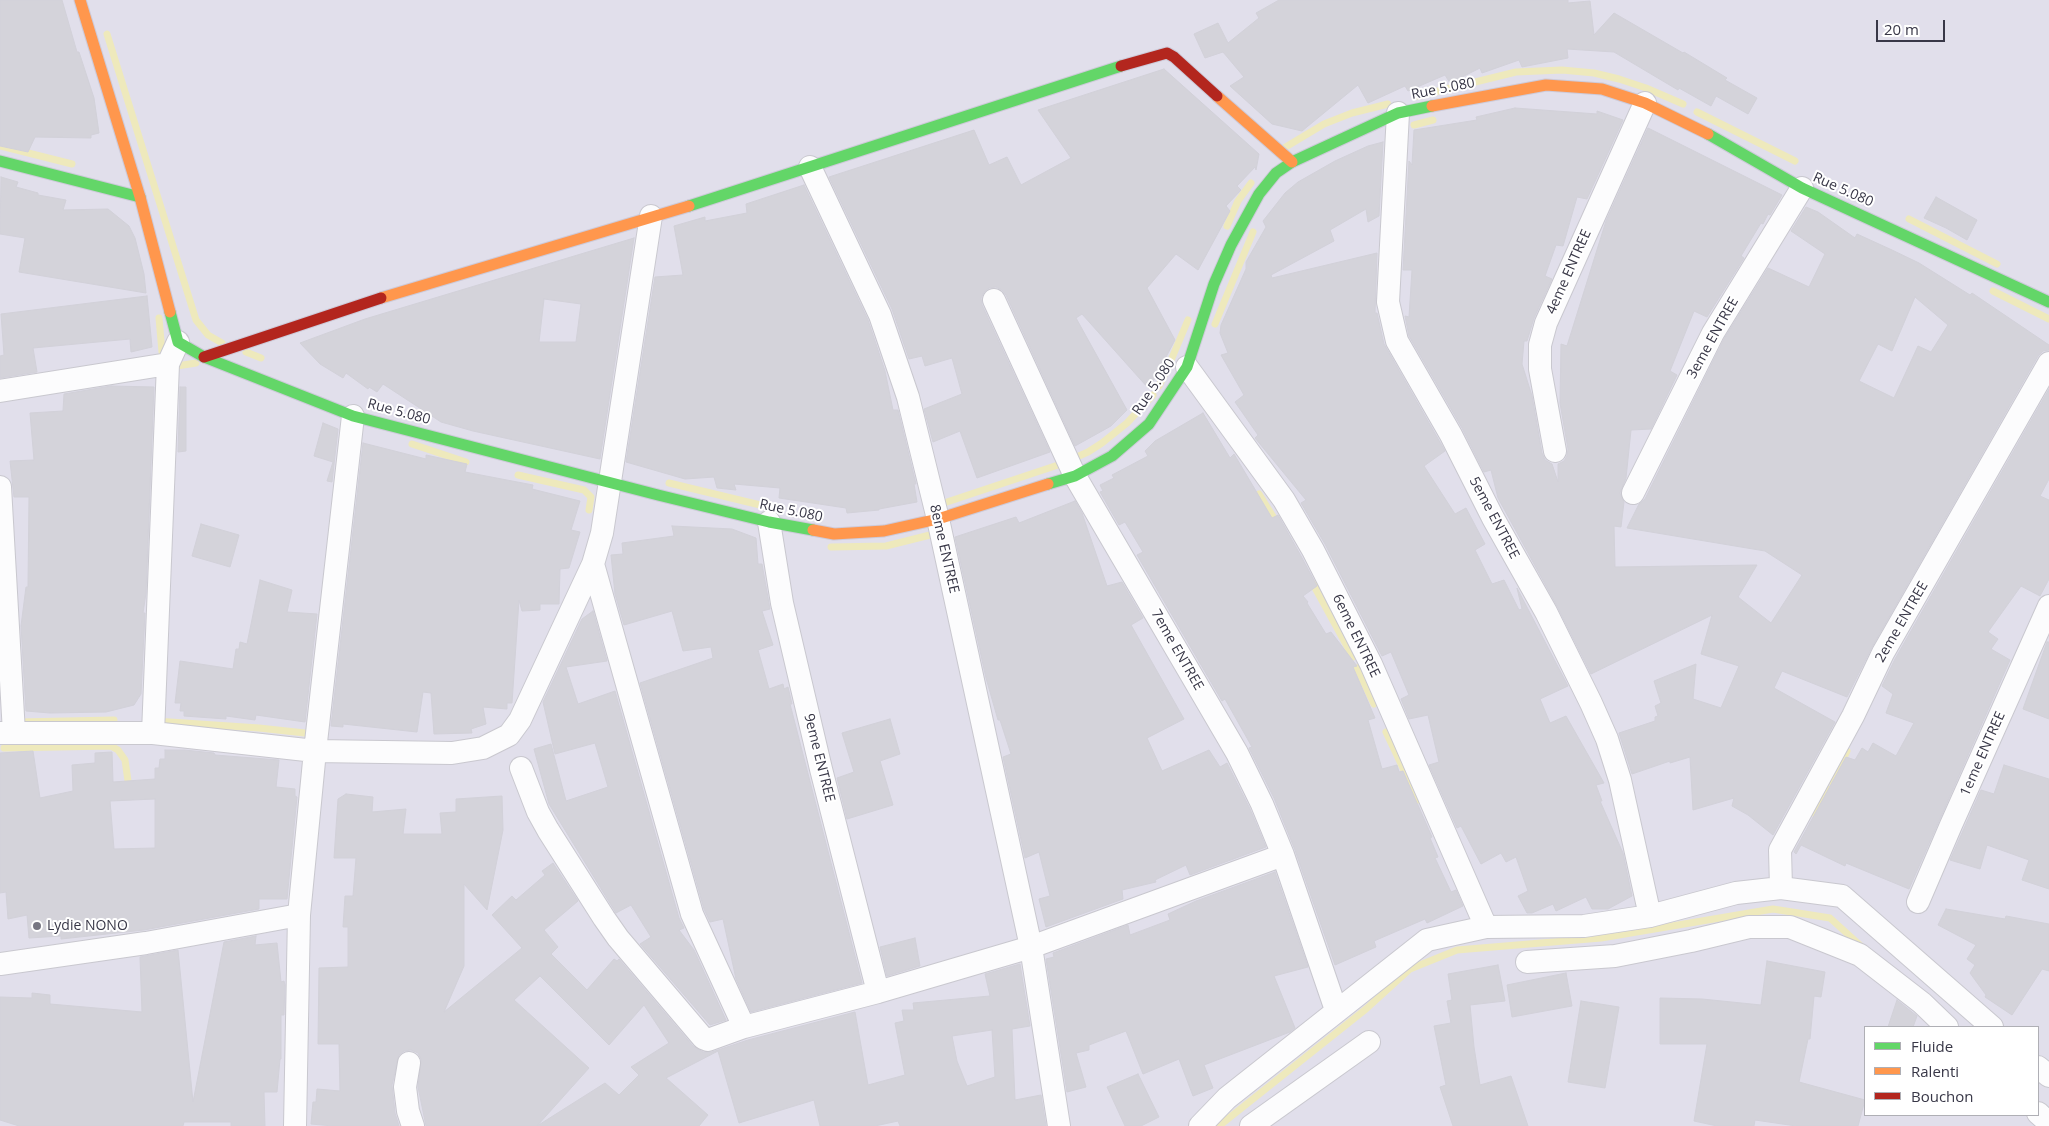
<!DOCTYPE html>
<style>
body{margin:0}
#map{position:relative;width:2049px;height:1126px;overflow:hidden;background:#ecebf1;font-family:"Open Sans",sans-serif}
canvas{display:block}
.legend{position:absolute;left:1864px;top:1026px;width:175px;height:90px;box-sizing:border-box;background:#fff;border:1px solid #afafb5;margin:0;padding:6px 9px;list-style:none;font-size:15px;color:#383747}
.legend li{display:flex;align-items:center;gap:10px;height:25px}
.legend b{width:25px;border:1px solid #afafb5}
.scale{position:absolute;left:1876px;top:20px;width:69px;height:22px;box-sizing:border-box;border:2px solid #383747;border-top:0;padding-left:6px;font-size:15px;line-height:18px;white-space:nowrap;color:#383747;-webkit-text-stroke:4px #fff;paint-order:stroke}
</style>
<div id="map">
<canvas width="2049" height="1126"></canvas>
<ul class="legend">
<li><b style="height:6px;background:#63d668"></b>Fluide</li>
<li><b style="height:6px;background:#ff974d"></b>Ralenti</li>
<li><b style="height:6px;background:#b3261e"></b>Bouchon</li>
</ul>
<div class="scale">20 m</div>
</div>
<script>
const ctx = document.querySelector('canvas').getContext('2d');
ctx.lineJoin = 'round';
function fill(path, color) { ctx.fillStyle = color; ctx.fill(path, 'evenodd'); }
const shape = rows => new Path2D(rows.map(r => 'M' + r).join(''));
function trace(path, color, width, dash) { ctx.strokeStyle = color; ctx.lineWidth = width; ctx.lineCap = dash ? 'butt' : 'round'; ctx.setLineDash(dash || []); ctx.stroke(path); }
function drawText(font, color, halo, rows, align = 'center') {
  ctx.font = font + ' "Open Sans",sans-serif'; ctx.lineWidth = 4; ctx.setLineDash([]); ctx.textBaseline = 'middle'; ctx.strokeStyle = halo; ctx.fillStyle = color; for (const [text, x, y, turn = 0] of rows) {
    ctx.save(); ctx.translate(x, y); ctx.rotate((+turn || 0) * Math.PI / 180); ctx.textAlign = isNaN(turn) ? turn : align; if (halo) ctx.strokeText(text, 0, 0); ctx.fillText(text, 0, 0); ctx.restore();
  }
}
fill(shape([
 [0,0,2049,0,2049,1126,0,1126],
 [1865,1027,2038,1027,2038,1115,1865,1115]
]), '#e1dfeb');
trace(shape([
 [107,34,196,320,208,335,222,343],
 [1418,96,1516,72,1562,70,1594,73,1619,79,1646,88,1683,104],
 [1697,112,1795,161],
 [1414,125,1433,120],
 [0,146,72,164],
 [1284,148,1324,124,1352,113,1388,104],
 [1909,219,1997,264],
 [1227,226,1238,201,1251,183],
 [1993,291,2049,319],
 [159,318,162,352],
 [1215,324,1253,232],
 [246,352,261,358],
 [177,366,196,363],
 [1159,386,1169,365,1188,320],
 [412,444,466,462],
 [518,475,584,490,591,497,589,510],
 [669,483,781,510],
 [1259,494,1277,523],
 [947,502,1061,464,1088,452,1102,443,1127,423,1153,395],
 [831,547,886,546,938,533],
 [1313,584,1353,657],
 [1357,668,1374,704],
 [155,721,259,728,314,734],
 [19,722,114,720],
 [1386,732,1418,800],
 [4,748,111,746,118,750,125,760,128,781],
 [1832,782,1847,751],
 [1815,814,1828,789],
 [1219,1126,1366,1009,1410,969,1457,950,1601,938,1773,909,1830,918,1862,947]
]), '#eee9bc', 7);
const building = shape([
 [0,0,62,0,77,52,79,52,94,98,99,133,91,135,91,138,35,137,28,152,0,146,0,0],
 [1279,0,1568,0,1568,3,1590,1,1594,35,1614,13,1683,53,1684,52,1727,78,1725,80,1757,98,1748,114,1716,96,1711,106,1679,88,1678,90,1614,52,1567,49,1568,58,1522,67,1519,60,1482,73,1480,68,1450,83,1445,75,1408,91,1405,86,1368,103,1358,85,1302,131,1272,124,1230,86,1244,77,1223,52,1205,58,1194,34,1218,23,1228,43,1259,18,1256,13,1279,0],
 [1164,69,1259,154,1256,170,1255,167,1237,186,1241,190,1226,206,1230,211,1198,270,1176,254,1147,288,1175,340,1149,389,1082,314,1076,318,1127,410,1111,426,1075,446,1006,295,1002,290,996,287,989,288,984,292,981,298,982,305,1050,452,977,478,960,431,933,442,924,409,962,394,952,358,925,366,922,356,909,359,892,309,829,177,974,130,989,165,1007,157,1021,185,1071,158,1038,110,1164,69],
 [1515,108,1597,114,1597,111,1623,120,1587,199,1577,197,1563,246,1556,245,1545,276,1552,279,1534,318,1527,341,1524,341,1522,364,1532,396,1542,453,1545,460,1552,464,1558,482,1558,464,1564,461,1567,456,1568,449,1560,403,1561,344,1567,346,1606,221,1648,128,1782,195,1770,215,1768,214,1763,224,1761,223,1741,256,1744,258,1707,317,1694,311,1670,371,1677,375,1651,429,1631,430,1626,478,1620,493,1624,502,1621,527,1614,526,1615,567,1757,565,1738,597,1771,623,1802,575,1765,551,1627,528,1639,504,1645,499,1724,339,1768,268,1809,287,1825,254,1791,231,1806,207,1818,212,1855,238,1857,234,1892,250,1919,263,1970,295,1972,293,2049,345,2049,350,2043,351,2038,356,1872,647,1847,697,1782,671,1774,688,1835,722,1773,835,1748,815,1732,806,1734,798,1693,810,1690,757,1670,763,1670,761,1632,774,1619,733,1655,721,1655,717,1658,716,1655,706,1661,703,1654,681,1696,664,1693,699,1721,708,1739,666,1701,654,1712,615,1591,674,1557,606,1498,498,1491,470,1484,472,1462,428,1409,336,1405,316,1409,317,1412,270,1403,270,1409,161,1412,165,1414,130,1477,120,1476,117,1515,108],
 [1915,297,1948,325,1931,352,1918,346,1894,398,1859,381,1878,344,1892,351,1915,297],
 [1383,142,1379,216,1368,222,1366,209,1330,230,1334,241,1271,275,1272,278,1377,253,1375,313,1377,313,1384,344,1445,451,1424,466,1455,514,1466,508,1485,544,1475,550,1492,584,1504,580,1519,610,1522,609,1517,588,1568,686,1540,699,1550,723,1566,716,1604,783,1596,785,1602,801,1600,801,1623,853,1632,896,1608,909,1592,909,1586,897,1556,911,1553,904,1532,913,1527,913,1518,896,1528,891,1516,857,1506,862,1501,853,1481,864,1461,826,1457,828,1429,765,1439,762,1428,715,1409,719,1401,699,1409,695,1391,652,1382,656,1325,544,1301,503,1306,500,1255,438,1258,435,1235,402,1244,395,1221,355,1228,353,1220,333,1221,325,1246,269,1246,262,1266,227,1263,221,1285,193,1298,182,1335,161,1368,146,1383,142],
 [1,177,18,182,16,187,38,193,38,195,66,200,63,210,108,209,129,226,135,238,144,274,146,293,19,272,25,238,0,234,1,177],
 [804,185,868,320,885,371,893,410,898,410,916,484,914,484,917,502,879,509,879,510,847,513,846,508,779,498,780,488,734,484,736,490,717,488,714,477,685,479,626,462,655,277,683,275,674,226,705,217,705,221,747,213,746,204,804,185],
 [1936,197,1977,220,1967,240,1946,228,1924,218,1936,197],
 [634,238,600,459,473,431,441,422,383,384,377,392,369,387,368,389,346,373,343,378,320,364,300,343,365,319,634,238],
 [544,299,581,304,576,342,539,342,544,299],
 [147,296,152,347,131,352,130,339,33,348,37,372,0,378,0,356,4,355,1,314,147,296],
 [111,386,154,387,146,593,143,613,145,613,141,694,134,705,106,712,50,713,26,711,21,626,26,587,28,587,29,497,14,497,10,461,34,460,30,413,63,411,64,394,111,386],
 [180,387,186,387,186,451,178,452,180,387],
 [2049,389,2049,479,2040,496,2049,500,2049,579,2040,596,2021,586,1988,632,1998,639,1991,649,2010,660,1909,889,1846,863,1845,866,1801,845,1796,854,1794,852,1846,757,1855,760,1862,748,1868,752,1873,743,1896,756,1914,723,1886,713,1893,694,1882,686,1895,659,2049,389],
 [1203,413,1230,458,1234,454,1272,518,1278,515,1301,556,1317,586,1303,596,1308,602,1307,603,1326,634,1331,632,1357,666,1353,667,1375,718,1368,720,1382,769,1397,765,1399,772,1403,771,1432,837,1430,838,1438,857,1435,858,1451,892,1456,890,1463,906,1427,923,1425,919,1374,941,1376,947,1335,965,1295,850,1274,798,1249,748,1252,747,1225,699,1222,701,1137,555,1143,552,1125,522,1119,525,1100,492,1103,491,1100,485,1114,478,1112,475,1148,456,1145,451,1155,441,1203,413],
 [323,423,338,429,332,482,327,481,333,462,314,456,323,423],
 [363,443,426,459,426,455,467,464,465,472,533,485,532,489,580,501,571,530,580,532,569,568,560,569,559,604,540,604,540,610,522,611,519,600,512,703,507,703,507,709,483,707,486,724,471,729,472,733,434,734,431,693,423,692,417,732,343,724,343,727,331,726,363,443],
 [1075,501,1082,513,1107,586,1122,582,1143,618,1131,625,1184,719,1147,738,1162,771,1209,750,1220,767,1227,763,1250,809,1266,847,1190,875,1186,865,1155,880,1156,882,1122,890,1123,899,1046,927,1039,899,1050,896,1039,852,1025,858,1003,757,1011,754,1000,720,998,720,986,678,955,537,1016,517,1019,523,1075,501],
 [201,524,239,535,230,567,192,556,201,524],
 [672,526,732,529,756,538,758,564,762,564,770,609,762,611,773,645,758,650,769,689,783,684,784,689,788,687,792,704,790,704,862,983,751,1012,736,979,723,919,710,922,704,909,640,683,713,658,711,647,683,651,672,611,624,625,615,594,611,555,623,554,622,543,674,536,672,526],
 [260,580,292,590,287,612,317,614,305,722,256,715,255,720,226,716,226,719,184,716,184,711,180,711,181,703,175,703,180,661,233,669,236,649,239,649,240,642,247,644,260,580],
 [593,611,607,661,566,667,578,704,615,691,679,918,684,928,679,930,694,950,726,1020,710,1025,640,944,651,937,631,905,616,913,549,804,534,749,551,744,566,801,608,787,595,743,555,754,543,702,582,619,593,611],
 [2047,642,2049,642,2049,719,2023,709,2047,642],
 [890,719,900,754,880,761,893,805,847,819,837,778,854,772,842,733,890,719],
 [165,750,184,750,214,753,215,755,279,760,276,787,295,789,295,796,297,797,287,899,259,899,259,909,144,930,61,939,61,936,29,938,27,915,8,919,6,892,0,893,0,753,33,751,40,798,73,791,72,765,95,763,95,753,112,752,113,782,155,779,155,768,159,768,160,759,165,759,165,750],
 [155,799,155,848,114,849,110,801,155,799],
 [2004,765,2049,779,2049,889,2022,880,2029,860,1987,845,1980,869,1950,860,1981,790,1994,794,2004,765],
 [346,794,373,797,372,812,406,809,403,834,442,834,440,813,456,812,456,799,502,796,503,830,487,910,464,884,464,966,444,1012,522,948,492,915,512,896,516,900,545,875,542,871,553,863,578,901,544,930,558,947,551,954,587,990,614,959,617,961,619,959,693,1046,703,1052,712,1052,748,1040,855,1012,868,1085,905,1075,895,1023,904,1021,902,1010,914,1010,913,1003,990,996,985,974,1020,964,1030,1026,1012,1029,1015,1100,1041,1095,1046,1126,900,1126,898,1121,875,1126,820,1126,814,1100,739,1123,718,1051,666,1078,708,1115,699,1126,426,1126,418,1087,421,1059,418,1053,411,1050,404,1051,399,1055,392,1085,395,1113,399,1126,333,1126,311,1124,313,1102,316,1102,317,1089,340,1091,339,1044,318,1044,319,968,348,967,348,927,343,927,345,896,353,896,356,858,334,858,338,799,346,794],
 [540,976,609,1045,644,1005,669,1043,631,1067,639,1075,619,1095,605,1083,537,1126,589,1068,514,1000,540,976],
 [992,1030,995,1077,967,1086,957,1061,952,1036,992,1030],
 [1275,872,1308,967,1274,976,1295,1028,1290,1032,1204,1065,1213,1088,1193,1096,1179,1059,1143,1074,1126,1031,1089,1045,1089,1050,1076,1053,1086,1087,1067,1092,1046,959,1054,957,1053,953,1128,925,1130,935,1170,920,1168,914,1196,901,1275,872],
 [1946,909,2005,919,2006,916,2049,924,2049,971,2042,969,2012,1015,1985,997,1986,995,1970,973,1975,965,1967,959,1976,945,1938,925,1946,909],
 [256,936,255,945,277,943,281,982,284,981,285,985,284,1015,281,1015,281,1059,280,1059,277,1092,264,1092,265,1126,231,1126,231,1122,184,1122,183,1126,19,1126,0,1120,0,997,32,998,32,993,50,995,50,1004,142,1012,140,957,178,950,193,1102,224,942,256,936],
 [915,938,920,966,887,976,880,947,915,938],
 [1767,961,1825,972,1821,997,1814,996,1810,1039,1808,1039,1799,1082,1865,1100,1858,1126,1796,1126,1755,1120,1754,1126,1717,1126,1694,1121,1707,1044,1660,1044,1660,998,1702,999,1761,1005,1767,961],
 [1498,965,1505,1001,1470,1005,1474,1047,1480,1085,1511,1076,1528,1126,1453,1126,1440,1087,1446,1085,1434,1026,1451,1023,1447,1001,1452,1000,1448,974,1498,965],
 [1566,973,1572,1006,1512,1017,1507,985,1566,973],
 [1897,1000,1917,1016,1913,1027,1888,1027,1897,1000],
 [1581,1001,1619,1007,1605,1088,1568,1082,1581,1001],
 [1138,1074,1159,1117,1141,1126,1125,1126,1107,1087,1138,1074]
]);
fill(building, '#d4d3da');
trace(building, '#d2d1d9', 1);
const street = shape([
 [1398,113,1388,302,1397,341,1451,435,1493,518,1546,612,1591,703,1607,739,1620,780,1650,916],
 [810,167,880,315,908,397,938,519,1031,947,1059,1126],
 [994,300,1075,476,1237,753,1262,804,1283,855,1336,1010],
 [1187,367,1284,500,1313,550,1371,664,1486,927],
 [0,391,168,364],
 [1555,451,1540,369,1540,345,1546,323,1645,103],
 [0,487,14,733],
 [1633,493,1713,333,1802,188],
 [769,522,782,603,821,769,878,992],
 [593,564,692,914,744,1027],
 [0,733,153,733,315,751,452,753,483,748,509,735,520,720,593,564,602,533,651,216],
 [153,733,168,364,178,342],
 [521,768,538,812,548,830,604,918,618,938,703,1038,708,1040,744,1027,878,992,1031,947,1283,855],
 [1781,888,1780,850,1853,716,1883,653,2049,363],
 [1918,902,1951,825,2049,606],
 [1527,962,1615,956,1691,941,1749,927,1790,927,1860,955,1922,1003,1947,1027],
 [0,964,146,943,299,915],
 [409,1063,405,1087,408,1111,413,1126],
 [2038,1067,2049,1076],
 [2038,1113,2049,1123],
 [295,1126,299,915,315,751,353,416],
 [1200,1126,1227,1098,1427,940,1486,927,1584,926,1650,916,1736,893,1781,888,1842,896,1992,1027],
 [1251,1126,1369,1042]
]);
const fast = shape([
 [1708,134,1802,188,2049,302],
 [0,161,140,197],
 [689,206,1121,66],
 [170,312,178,342,204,357,353,416,658,495,769,522,813,530],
 [1048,484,1075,476,1112,456,1149,424,1187,367,1214,284,1231,245,1259,194,1276,173,1292,162,1398,113,1432,106]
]);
const slow = shape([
 [80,0,140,197,170,312],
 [1217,96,1292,162],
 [1432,106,1546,85,1602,89,1645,103,1708,134],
 [381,298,689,206],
 [813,530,834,534,884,531,938,519,1048,484]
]);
const jam = shape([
 [1121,66,1167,53,1174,57,1217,96],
 [204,357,381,298]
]);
trace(street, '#c9c8cf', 24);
trace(fast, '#cdcad9', 13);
trace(slow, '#cdcad9', 13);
trace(jam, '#cdcad9', 13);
trace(street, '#fcfcfd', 22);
trace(fast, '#63d668', 11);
trace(slow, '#ff974d', 11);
trace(jam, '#b3261e', 11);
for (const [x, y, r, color] of [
 [37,926,5,"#777682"]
]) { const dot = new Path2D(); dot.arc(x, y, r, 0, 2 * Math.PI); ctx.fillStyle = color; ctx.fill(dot); trace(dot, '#fff', 2); }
drawText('14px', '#383747', '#fff', [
 ["Rue 5.080",1443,89,-11],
 ["Rue 5.080",1843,190,24],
 ["4eme ENTREE",1569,272,-66],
 ["3eme ENTREE",1713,338,-61],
 ["Rue 5.080",1154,387,-56],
 ["Rue 5.080",399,412,15],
 ["Rue 5.080",791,511,12],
 ["5eme ENTREE",1494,518,62],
 ["8eme ENTREE",944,549,77],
 ["2eme ENTREE",1902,622,-60],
 ["6eme ENTREE",1356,636,64],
 ["7eme ENTREE",1177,650,60],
 ["1eme ENTREE",1983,754,-66],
 ["9eme ENTREE",819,758,76]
]);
drawText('14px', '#383747', '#fff', [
 ["Lydie NONO",47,926]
], 'left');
</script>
